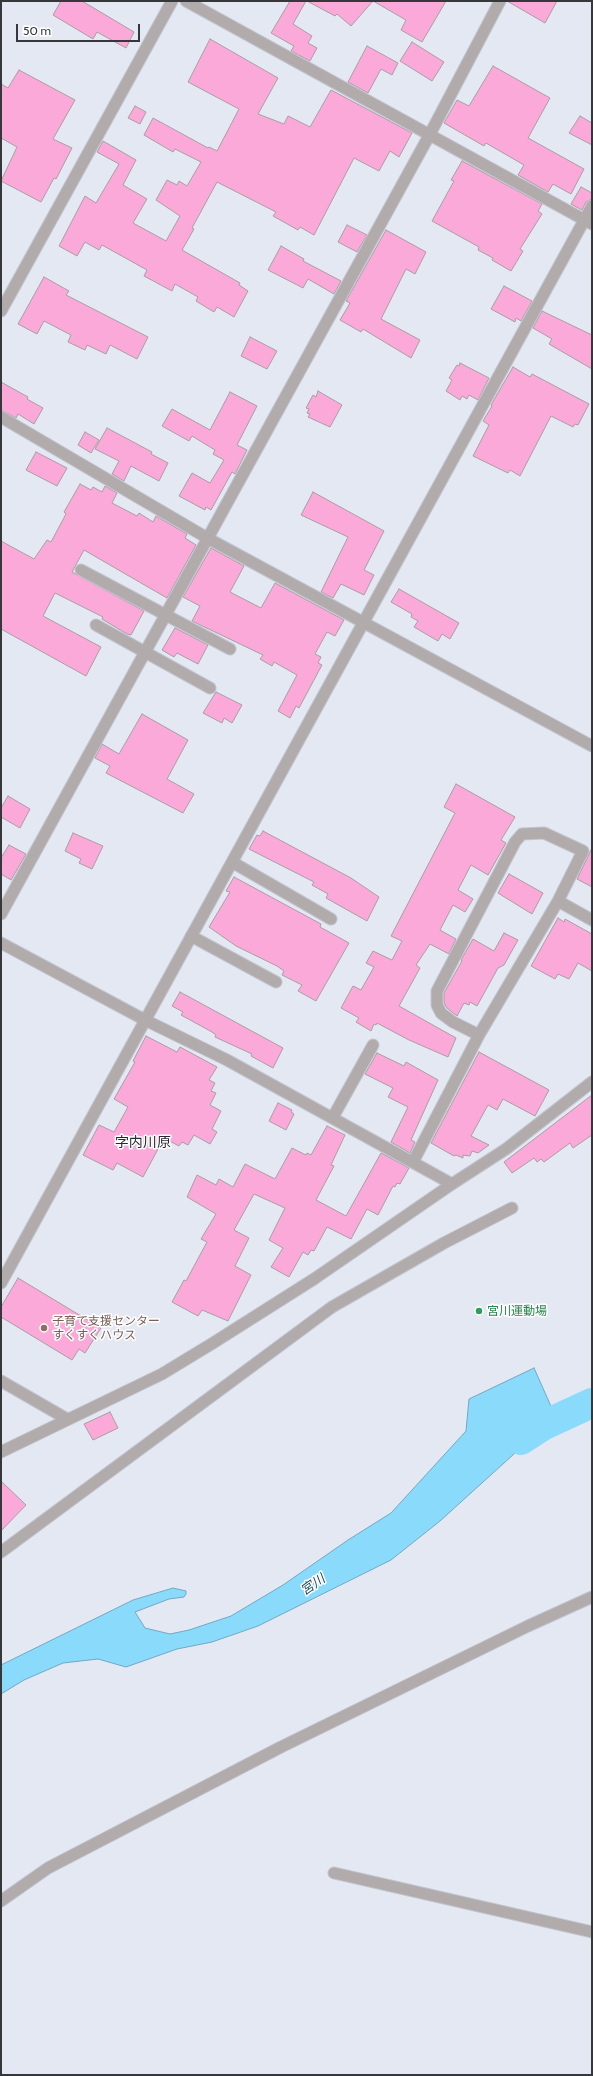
<!DOCTYPE html>
<meta charset="utf-8">
<style>
body{margin:0}
#map{position:relative;width:593px;height:2076px;overflow:hidden;background:#e4e8f3;font-family:Cabin,sans-serif}
canvas{display:block}
.frame{position:absolute;inset:0;border:2px solid #35373b;pointer-events:none}
.scale{position:absolute;left:16px;top:24px;width:124px;height:18px;box-sizing:border-box;border:2px solid #35373b;border-top:0;padding-left:5px;font-size:12px;line-height:14px;white-space:nowrap;color:#35373b;-webkit-text-stroke:3px #fff;paint-order:stroke}
</style>
<div id="map">
<canvas width="593" height="2076"></canvas>
<div class="frame"></div>
<div class="scale">50 m</div>
</div>
<script>
const ctx = document.querySelector('canvas').getContext('2d');
ctx.lineJoin = 'round';
function fill(path, color) { ctx.fillStyle = color; ctx.fill(path, 'evenodd'); }
const shape = rows => new Path2D(rows.map(r => 'M' + r).join(''));
function trace(path, color, width, dash) { ctx.strokeStyle = color; ctx.lineWidth = width; ctx.lineCap = dash ? 'butt' : 'round'; ctx.setLineDash(dash || []); ctx.stroke(path); }
function drawText(font, color, halo, rows, align = 'center') {
  ctx.font = font + ' Cabin,"Noto Sans JP",sans-serif'; ctx.lineWidth = 3; ctx.setLineDash([]); ctx.textBaseline = 'middle'; ctx.strokeStyle = halo; ctx.fillStyle = color; for (const [text, x, y, turn = 0] of rows) {
    ctx.save(); ctx.translate(x, y); ctx.rotate((+turn || 0) * Math.PI / 180); ctx.textAlign = isNaN(turn) ? turn : align; if (halo) ctx.strokeText(text, 0, 0); ctx.fillText(text, 0, 0); ctx.restore();
  }
}
const water = shape([
 [534,1368,562,1431,536,1437,525,1444,440,1521,391,1560,258,1626,212,1642,177,1649,126,1667,98,1659,63,1663,24,1680,1,1694,1,1665,133,1600,173,1588,186,1591,186,1594,184,1597,169,1599,135,1612,145,1628,170,1634,189,1630,231,1616,283,1585,348,1540,391,1513,466,1431,469,1399,534,1368]
]);
fill(water, '#8adafb');
trace(water, '#70a9c1', 1);
trace(shape([
 [521,1440,544,1425,592,1403]
]), '#8adafb', 30);
const building = shape([
 [61,1,82,1,134,32,126,48,97,32,93,39,53,15,61,1],
 [290,1,306,1,293,24,312,36,308,43,317,48,310,61,291,51,294,46,271,33,290,1],
 [307,1,373,1,351,26,337,14,335,16,307,1],
 [373,1,446,1,422,42,401,30,406,20,373,1],
 [507,1,557,1,545,23,507,1],
 [210,39,278,78,258,114,284,124,288,116,310,127,331,90,412,133,399,157,390,151,379,171,354,158,314,235,300,227,298,230,273,216,276,212,217,182,192,228,194,229,182,250,240,283,239,285,248,291,234,317,217,307,214,312,196,301,198,297,175,284,172,291,144,276,147,270,102,245,99,250,85,242,77,256,59,246,85,196,96,203,119,164,97,152,103,141,136,160,123,185,147,199,133,223,166,241,180,216,156,200,167,180,177,185,179,181,187,186,201,162,175,149,173,152,144,135,153,118,208,148,209,147,217,151,239,109,188,82,210,39],
 [412,42,444,62,432,81,400,61,412,42],
 [367,46,398,63,392,75,381,69,368,93,348,82,367,46],
 [493,66,550,98,528,138,584,169,571,194,553,184,548,192,518,175,524,165,486,143,484,146,444,123,457,100,469,106,493,66],
 [19,70,75,100,53,139,72,148,56,179,54,178,41,202,1,181,17,147,1,138,1,84,8,88,19,70],
 [135,106,146,112,140,124,128,118,135,106],
 [580,116,592,123,592,145,569,133,580,116],
 [462,161,542,204,538,211,542,214,520,249,523,251,511,271,492,260,493,258,478,250,479,247,432,221,454,181,451,180,462,161],
 [581,187,592,193,592,199,586,202,582,210,571,204,581,187],
 [347,225,367,235,357,252,338,242,347,225],
 [386,230,426,252,415,274,406,269,381,319,420,340,411,358,363,329,361,332,340,320,350,303,346,301,386,230],
 [281,246,304,259,303,261,341,281,334,294,308,279,303,288,268,270,281,246],
 [44,277,69,291,66,295,148,337,137,359,110,345,106,354,87,345,85,350,68,342,71,335,44,321,37,334,18,324,44,277],
 [504,286,532,301,521,321,516,318,515,322,491,309,504,286],
 [542,311,592,335,592,369,549,344,552,339,533,328,542,311],
 [250,337,277,351,267,369,241,356,250,337],
 [460,363,489,378,478,400,469,395,467,399,462,396,460,400,446,391,452,380,449,378,457,365,459,366,460,363],
 [513,367,530,377,532,374,589,404,578,425,575,424,573,427,551,416,520,476,510,470,508,473,473,456,489,425,483,421,492,406,491,405,513,367],
 [1,382,28,397,27,399,43,408,34,424,18,414,16,418,1,410,1,382],
 [318,391,342,405,330,427,308,417,310,414,307,413,309,409,306,408,313,395,316,397,318,391],
 [230,392,257,406,237,445,247,450,235,474,232,472,211,510,206,507,205,510,179,496,192,473,210,483,224,460,213,454,215,450,192,436,189,441,162,426,172,409,210,430,230,392],
 [107,428,152,452,151,454,168,463,159,481,131,466,124,481,112,474,119,461,95,449,107,428],
 [85,432,99,440,91,453,78,445,85,432],
 [36,452,67,468,57,486,26,470,36,452],
 [80,484,91,490,93,487,102,492,105,486,117,493,112,503,137,516,139,513,153,522,156,516,187,534,185,538,196,545,167,598,84,550,72,572,144,611,131,635,127,634,102,619,103,617,55,593,43,616,101,647,86,676,1,629,1,541,34,559,47,540,51,542,66,514,64,512,80,484],
 [313,492,384,531,364,570,374,575,364,595,341,584,333,598,321,592,348,537,301,515,313,492],
 [211,548,244,566,230,592,261,608,275,583,344,620,335,636,327,632,315,654,321,657,318,663,322,665,299,708,296,706,290,718,278,711,297,675,274,662,272,666,260,659,263,655,192,621,200,606,183,597,211,548],
 [399,589,459,623,450,639,442,634,438,641,414,627,418,621,411,617,412,614,391,602,399,589],
 [175,628,208,645,198,664,177,653,174,657,162,650,175,628],
 [216,692,242,705,232,723,224,718,222,723,203,713,216,692],
 [142,714,188,740,167,779,194,794,183,813,106,773,110,766,95,758,102,744,119,754,142,714],
 [456,784,515,817,501,840,506,843,488,875,471,865,458,890,473,899,465,912,453,905,440,930,456,939,449,954,430,944,416,965,420,968,399,1006,456,1038,448,1057,409,1040,377,1023,376,1025,374,1024,371,1031,356,1022,359,1018,341,1008,353,986,361,990,374,967,366,963,373,951,392,960,402,941,391,936,455,813,444,807,456,784],
 [8,796,30,809,20,828,1,817,1,808,8,796],
 [263,831,351,878,379,897,367,921,326,898,328,894,312,885,314,882,249,849,257,835,260,836,263,831],
 [73,833,103,846,92,869,79,863,81,859,65,851,73,833],
 [9,845,26,854,11,880,1,874,1,858,9,845],
 [592,848,592,887,577,879,592,848],
 [509,874,543,893,532,914,498,893,509,874],
 [234,877,321,924,320,927,349,943,316,1001,298,991,302,985,282,975,284,971,277,966,236,946,209,927,230,892,226,891,234,877],
 [558,918,564,922,565,919,592,934,592,971,578,963,569,979,558,974,555,979,531,966,558,918],
 [504,933,518,940,504,965,498,968,477,1006,470,1002,469,1005,464,1003,457,1016,447,1008,444,1003,444,993,462,961,461,960,473,939,494,951,504,933],
 [180,992,283,1048,273,1068,251,1056,252,1054,215,1037,216,1035,212,1032,181,1015,183,1012,172,1006,180,992],
 [146,1036,177,1052,180,1047,217,1067,209,1080,215,1083,211,1091,216,1093,210,1105,221,1111,212,1129,217,1132,210,1144,194,1135,188,1145,182,1142,179,1146,164,1138,143,1177,117,1163,113,1170,83,1155,99,1125,114,1132,128,1107,114,1099,135,1062,133,1061,146,1036],
 [479,1052,549,1090,535,1116,503,1099,497,1110,488,1105,471,1136,489,1145,478,1153,472,1151,470,1156,463,1155,463,1158,456,1155,454,1156,431,1143,479,1052],
 [377,1053,404,1066,406,1062,438,1080,411,1140,415,1142,410,1153,391,1142,408,1107,388,1097,393,1088,365,1074,377,1053],
 [592,1095,592,1135,573,1148,570,1143,544,1162,541,1159,537,1162,534,1158,512,1173,504,1162,592,1095],
 [278,1103,292,1110,291,1112,294,1114,286,1130,269,1121,278,1103],
 [327,1126,345,1135,331,1165,334,1166,316,1200,346,1216,381,1153,409,1168,400,1184,397,1183,395,1187,393,1186,378,1215,367,1209,351,1239,327,1227,314,1251,311,1250,308,1255,303,1252,289,1277,271,1267,283,1248,269,1240,285,1208,254,1194,234,1230,249,1238,235,1266,251,1275,228,1321,202,1310,198,1316,172,1302,184,1280,186,1281,207,1242,201,1239,216,1214,187,1197,197,1175,216,1185,219,1179,233,1187,245,1164,275,1179,292,1148,306,1155,307,1153,311,1155,327,1126],
 [18,1278,101,1328,85,1353,79,1349,72,1360,1,1317,1,1307,18,1278],
 [110,1412,118,1428,93,1440,84,1424,110,1412],
 [1,1481,26,1505,1,1531,1,1481]
]);
fill(building, '#fba9d8');
trace(building, '#a99da3', 1);
const minor = shape([
 [186,1,592,224],
 [1,417,209,539,592,746],
 [81,570,230,649],
 [96,625,210,688],
 [232,862,331,919],
 [558,901,592,920],
 [1,914,430,134,500,1],
 [191,936,276,982],
 [1,943,145,1020,227,1060,452,1184],
 [333,1117,373,1045],
 [413,1162,479,1035,558,901,583,851,544,833,522,834,515,842,437,991,437,1005,441,1013,453,1022,479,1035],
 [1,1283,592,206],
 [1,1381,67,1419],
 [1,1452,162,1374,213,1343,314,1279,452,1184,506,1149,592,1082],
 [1,1552,332,1307,444,1243,512,1208],
 [334,1873,592,1932],
 [1,1901,48,1868,281,1747,528,1626,592,1597]
]);
const tertiary = shape([
 [1,311,172,1]
]);
trace(minor, '#c1c5ce', 13);
trace(tertiary, '#c1c5ce', 13);
trace(minor, '#b1abab', 11);
trace(tertiary, '#b1abab', 11);
for (const [x, y, r, color] of [
 [479,1311,4,"#2e9e5b"],
 [44,1328,4,"#8d6e63"]
]) { const dot = new Path2D(); dot.arc(x, y, r, 0, 2 * Math.PI); ctx.fillStyle = color; ctx.fill(dot); trace(dot, '#fff', 1.5); }
drawText('12px', '#27864d', '#fff', [
 ["宮川運動場",487,1311]
], 'left');
drawText('12px', '#785e54', '#fff', [
 ["子育て支援センター",52,1321],
 ["すくすくハウス",52,1335]
], 'left');
drawText('italic 13px', '#1e4b5d', '#fff', [
 ["宮川",313,1585,-35]
]);
drawText('14px', '#272a33', '#fff', [
 ["字内川原",143,1143]
]);
</script>
